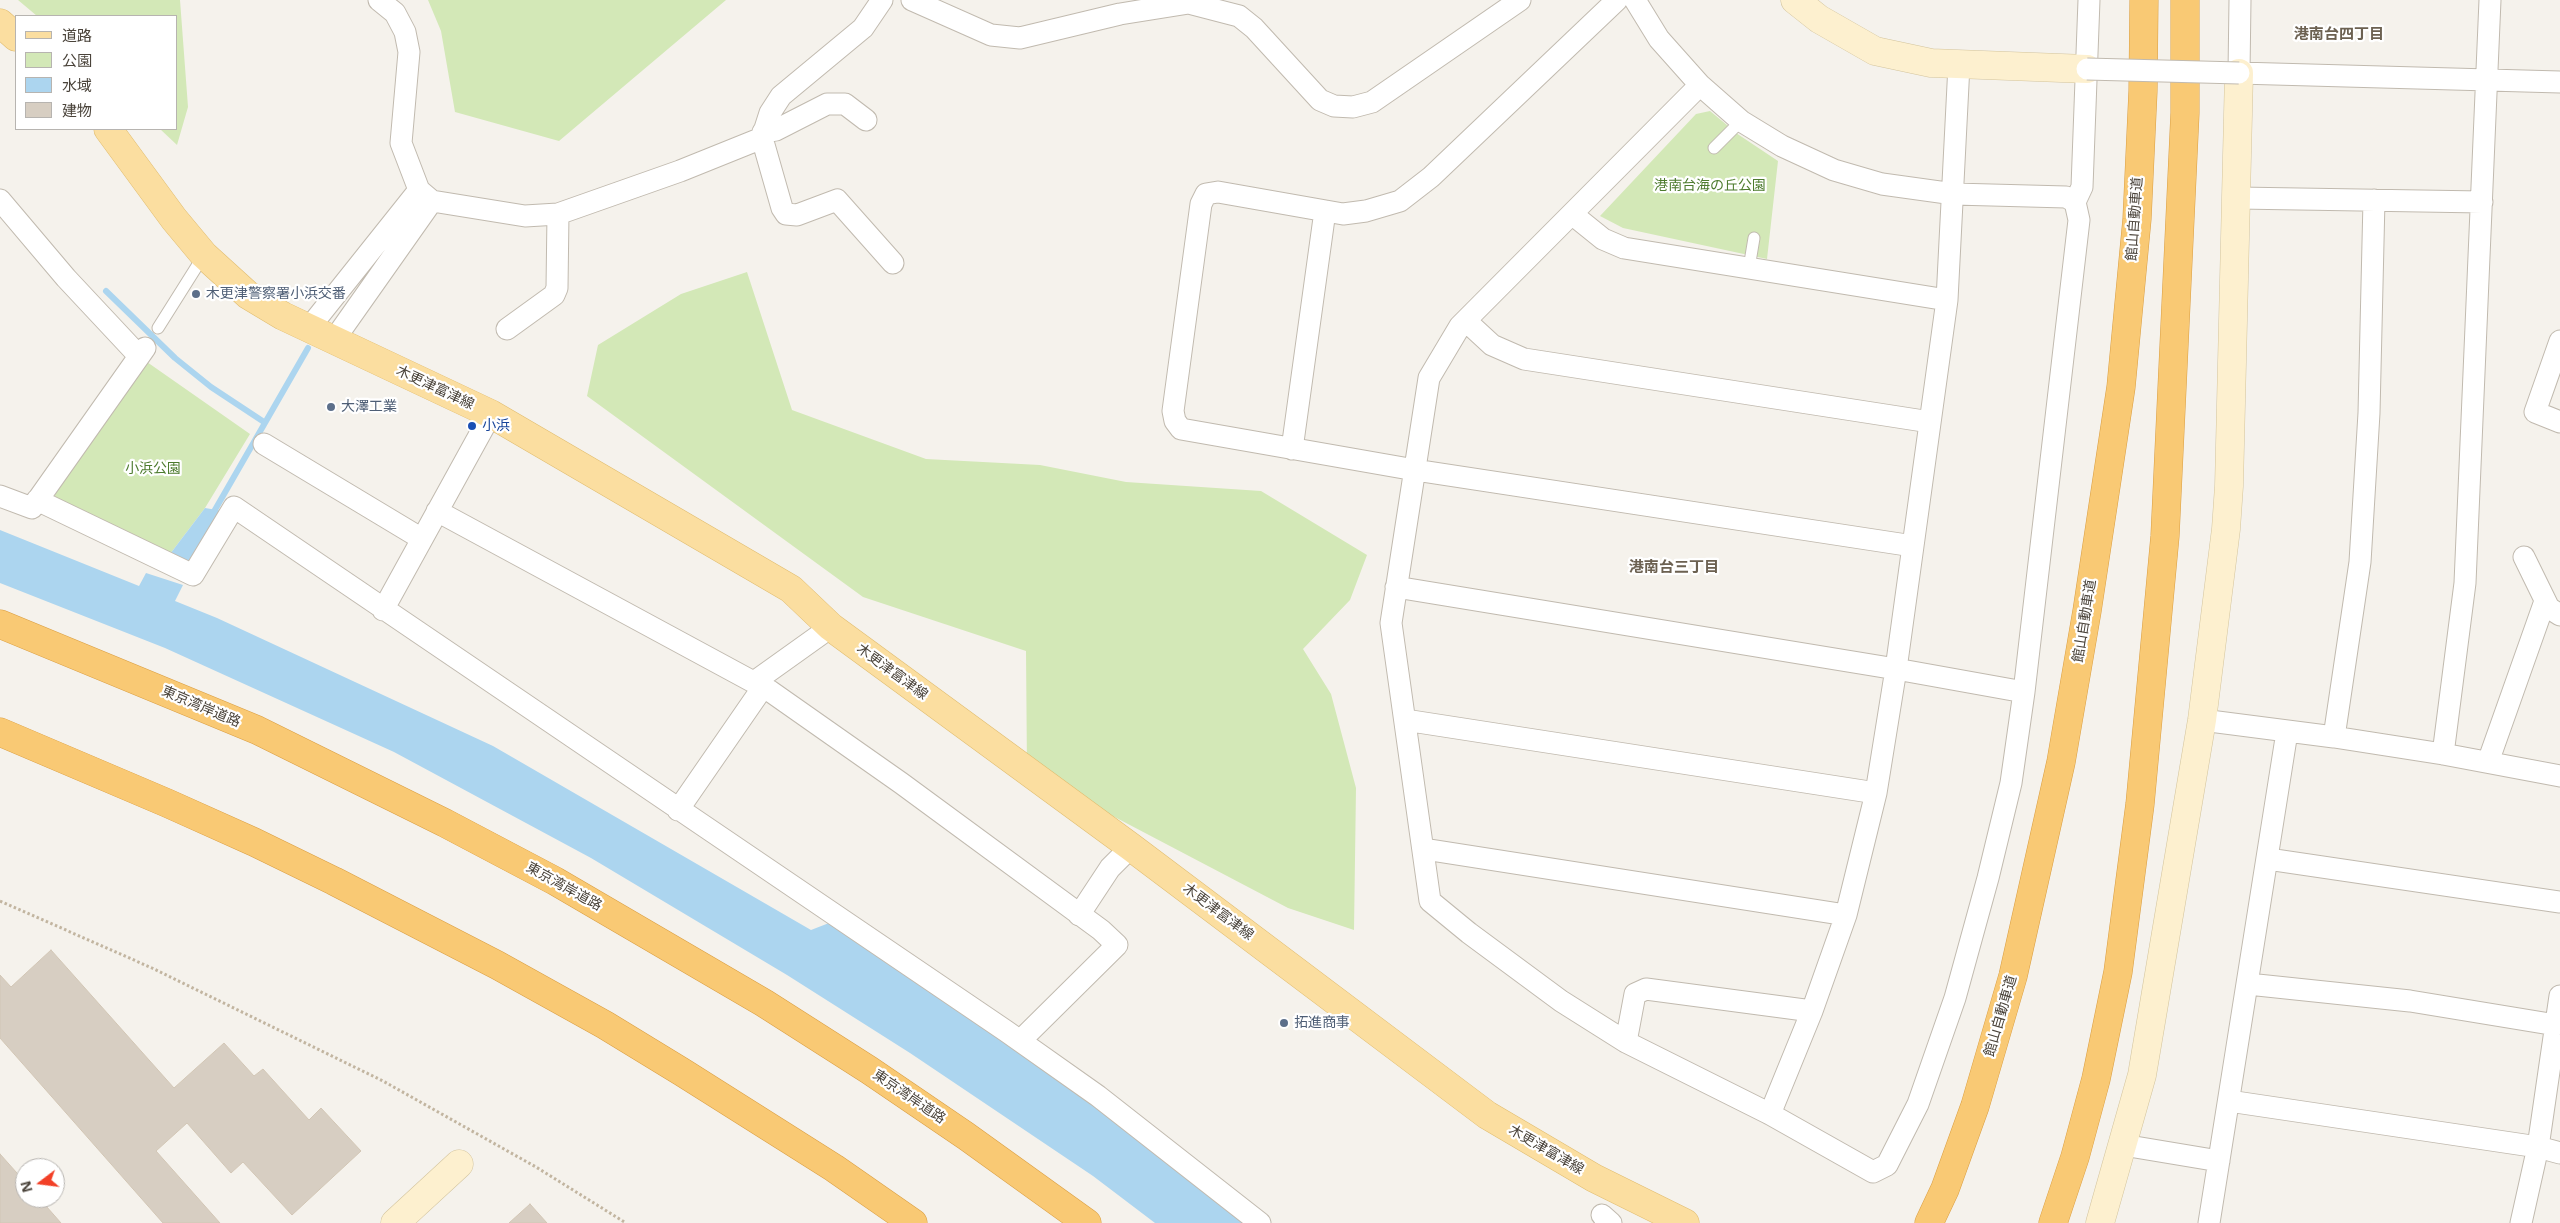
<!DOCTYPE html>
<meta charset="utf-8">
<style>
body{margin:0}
#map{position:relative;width:2560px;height:1223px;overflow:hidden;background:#f5f2ec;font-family:"Open Sans","Noto Sans JP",sans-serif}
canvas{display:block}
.legend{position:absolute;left:15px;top:15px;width:162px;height:115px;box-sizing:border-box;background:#fff;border:1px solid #b7b4b0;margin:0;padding:6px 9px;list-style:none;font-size:15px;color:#4a433a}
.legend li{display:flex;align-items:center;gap:10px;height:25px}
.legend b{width:25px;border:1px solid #b7b4b0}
.north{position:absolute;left:15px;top:1158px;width:50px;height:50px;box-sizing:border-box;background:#fff;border:1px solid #b7b4b0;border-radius:50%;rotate:255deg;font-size:14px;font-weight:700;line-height:20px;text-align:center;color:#4a433a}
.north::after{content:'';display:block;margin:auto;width:18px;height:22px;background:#f24027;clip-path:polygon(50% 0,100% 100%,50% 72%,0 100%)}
</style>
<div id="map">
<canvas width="2560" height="1223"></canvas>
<ul class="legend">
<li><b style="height:6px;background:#fbdea0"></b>道路</li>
<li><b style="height:14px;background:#d3e8b7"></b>公園</li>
<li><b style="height:14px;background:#acd5ef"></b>水域</li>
<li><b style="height:14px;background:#d7cec2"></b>建物</li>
</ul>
<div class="north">N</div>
</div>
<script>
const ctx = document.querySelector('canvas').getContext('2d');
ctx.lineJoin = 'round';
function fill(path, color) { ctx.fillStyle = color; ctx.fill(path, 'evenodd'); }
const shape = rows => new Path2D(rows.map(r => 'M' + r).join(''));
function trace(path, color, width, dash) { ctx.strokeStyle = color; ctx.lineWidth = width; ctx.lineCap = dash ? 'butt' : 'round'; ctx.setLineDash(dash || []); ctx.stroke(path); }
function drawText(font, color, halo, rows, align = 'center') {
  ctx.font = font + ' "Open Sans","Noto Sans JP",sans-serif'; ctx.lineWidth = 4.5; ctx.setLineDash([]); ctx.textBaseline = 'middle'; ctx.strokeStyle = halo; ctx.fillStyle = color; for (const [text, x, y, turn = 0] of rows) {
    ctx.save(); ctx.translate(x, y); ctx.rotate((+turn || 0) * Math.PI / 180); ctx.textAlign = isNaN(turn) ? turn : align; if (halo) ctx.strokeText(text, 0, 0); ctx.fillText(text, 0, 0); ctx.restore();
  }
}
fill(shape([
 [18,0,180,0,188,107,177,145,160,129,176,129,176,16,37,16],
 [428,0,726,0,559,141,455,112,441,31],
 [1710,111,1739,135,1778,161,1767,259,1623,228,1600,216,1696,114],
 [747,272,792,410,926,459,1040,465,1126,482,1261,491,1367,555,1350,600,1303,649,1331,694,1356,788,1354,930,1288,908,1027,771,1026,651,863,597,587,396,598,345,681,294],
 [147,362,250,434,205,508,170,554,54,499,56,492]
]), '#d3e8b7');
fill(shape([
 [205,508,223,511,190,566,170,554],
 [0,530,139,586,146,573,183,585,175,601,217,618,493,746,811,930,829,923,1087,1098,1243,1223,1155,1223,1093,1176,910,1053,787,975,591,858,394,752,165,648,0,583]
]), '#acd5ef');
trace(shape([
 [106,291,175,358,211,387,264,422],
 [212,515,308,348]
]), '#acd5ef', 6);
const building = shape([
 [51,950,174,1088,224,1043,254,1076,263,1069,309,1120,321,1108,361,1151,292,1215,243,1162,231,1173,187,1123,156,1151,220,1223,163,1223,0,1038,0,975,11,987,51,950],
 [0,1154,25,1182,25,1198,39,1198,61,1223,0,1223,0,1154],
 [530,1204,547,1223,509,1223,530,1204]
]);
fill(building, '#d7cec2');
trace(building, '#d2c6b5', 1);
const lane = shape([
 [1714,148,1741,121],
 [1749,268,1754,238],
 [158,328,204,255]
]);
const street = shape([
 [379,0,395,13,405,32,409,52,401,143,419,190,432,201,525,216,558,214,680,171,762,138,770,113,781,96,863,28,882,0],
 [912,0,991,35,1020,38,1120,14,1189,3,1239,16,1254,28,1320,100,1334,106,1353,107,1372,102,1520,0],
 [1617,0,1431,177,1400,201,1366,211,1343,214,1218,192,1206,194,1201,204,1173,411,1175,421,1181,429,1415,470,1913,546],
 [1635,0,1659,39,1700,85,1741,121,1782,146,1834,170,1882,184,1954,194,2066,197,2075,202,2079,220,2024,692,2011,783,1988,878,1955,998,1918,1104,1887,1165,1873,1172,1770,1114,1626,1042,1561,1001,1469,933,1430,901,1391,623,1429,378,1460,326,1700,85],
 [2240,0,2239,73,2560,82],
 [763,132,776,130,827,104,845,104,866,120],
 [762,138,782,208,786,214,797,215,837,200,893,263],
 [2238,198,2482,202],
 [0,200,66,278,139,356],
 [2075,202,2082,187,2089,0],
 [1572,214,1603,239,1624,248,1947,300],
 [1466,321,1492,345,1524,359,1930,422],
 [309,328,419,190],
 [507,329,554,295,557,288,558,214],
 [334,340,432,201],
 [2560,341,2535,412,2560,422],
 [264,444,422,539],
 [1292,449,1325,211],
 [0,496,32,508,145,348],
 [37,500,193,575,234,507,1006,1031,1098,1096,1260,1223],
 [437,511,770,691,901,783,1101,930,1117,945,1020,1041],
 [2524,557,2549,608,2560,615],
 [1396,587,1896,669,2024,692],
 [383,610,491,414],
 [754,682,831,627],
 [1405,720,1876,793],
 [2202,720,2334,737,2443,754,2560,776],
 [2334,737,2360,562,2369,413,2374,200],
 [2443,754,2465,583,2490,0],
 [2488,762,2545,601],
 [678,810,763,687],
 [1424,849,1846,915],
 [2268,859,2560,902],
 [1079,915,1110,868,1131,847],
 [2248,984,2410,1001,2556,1025],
 [1626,1042,1635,994,1646,989,1812,1011],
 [2229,1101,2538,1147,2560,1153],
 [1770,1114,1812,1011,1846,915,1876,793,1896,669,1947,300,1959,65],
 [2123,1145,2219,1161],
 [1602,1215,1611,1223],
 [2209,1223,2287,732],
 [2521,1223,2538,1147,2560,996]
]);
const secondary = shape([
 [1795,0,1819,19,1875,51,1931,63,2087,69],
 [395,1223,459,1164],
 [2100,1223,2142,1075,2202,720,2226,529,2229,486,2239,73]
]);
const primary = shape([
 [0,23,16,37],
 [108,129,174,219,204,255,248,295,283,316,491,414,791,589,831,627,1131,847,1487,1115,1594,1178,1685,1223]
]);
const highway = shape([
 [0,624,257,730,445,823,555,881,764,1003,869,1070,966,1136,1087,1223],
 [0,732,167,803,254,842,334,881,497,965,605,1025,682,1072,834,1168,913,1223],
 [1929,1223,1945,1189,1975,1106,2013,976,2061,762,2087,611,2121,387,2137,219,2143,91,2144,0],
 [2053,1223,2075,1157,2096,1079,2118,972,2140,804,2165,536,2185,113,2185,0]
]);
trace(lane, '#c1baaf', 13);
trace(street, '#c1baaf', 23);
trace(secondary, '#d3c49d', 29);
trace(primary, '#e0bc6f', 29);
trace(highway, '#d99e43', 29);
trace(shape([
 [0,901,152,968,383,1081,536,1167,626,1223]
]), '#c2b5a0', 3, [2.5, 2.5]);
trace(lane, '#fff', 11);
trace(street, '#fff', 21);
trace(secondary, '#fdf0cf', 28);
trace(primary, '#fbdea0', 28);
trace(highway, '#f9c974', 28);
const streetBridge = shape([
 [2087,69,2239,73]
]);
trace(streetBridge, '#c1baaf', 23, []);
trace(streetBridge, '#fff', 21);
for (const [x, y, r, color] of [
 [196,294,5,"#5c6f8a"],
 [331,407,5,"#5c6f8a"],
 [472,426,5,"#1a4fb4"],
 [1284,1023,5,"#5c6f8a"]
]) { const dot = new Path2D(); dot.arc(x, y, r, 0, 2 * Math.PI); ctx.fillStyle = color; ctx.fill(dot); trace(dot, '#fff', 2); }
drawText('14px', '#4d7b2e', '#fff', [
 ["港南台海の丘公園",1710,186],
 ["小浜公園",153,469]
]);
drawText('14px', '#4a433a', '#fff', [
 ["館山自動車道",2135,219,-86],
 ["木更津富津線",435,388,25],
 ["館山自動車道",2085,621,-81],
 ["木更津富津線",892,672,36],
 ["東京湾岸道路",201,707,23],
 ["東京湾岸道路",564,887,29],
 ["木更津富津線",1218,912,37],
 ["館山自動車道",2001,1016,-74],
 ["東京湾岸道路",909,1097,34],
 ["木更津富津線",1546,1150,30]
]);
drawText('14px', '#4e5e75', '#fff', [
 ["木更津警察署小浜交番",206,294],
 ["大澤工業",341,407],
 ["拓進商事",1294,1023]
], 'left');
drawText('14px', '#164399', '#fff', [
 ["小浜",482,426]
], 'left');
drawText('bold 15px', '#6c6151', '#fff', [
 ["港南台四丁目",2339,35],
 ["港南台三丁目",1674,568]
]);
</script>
